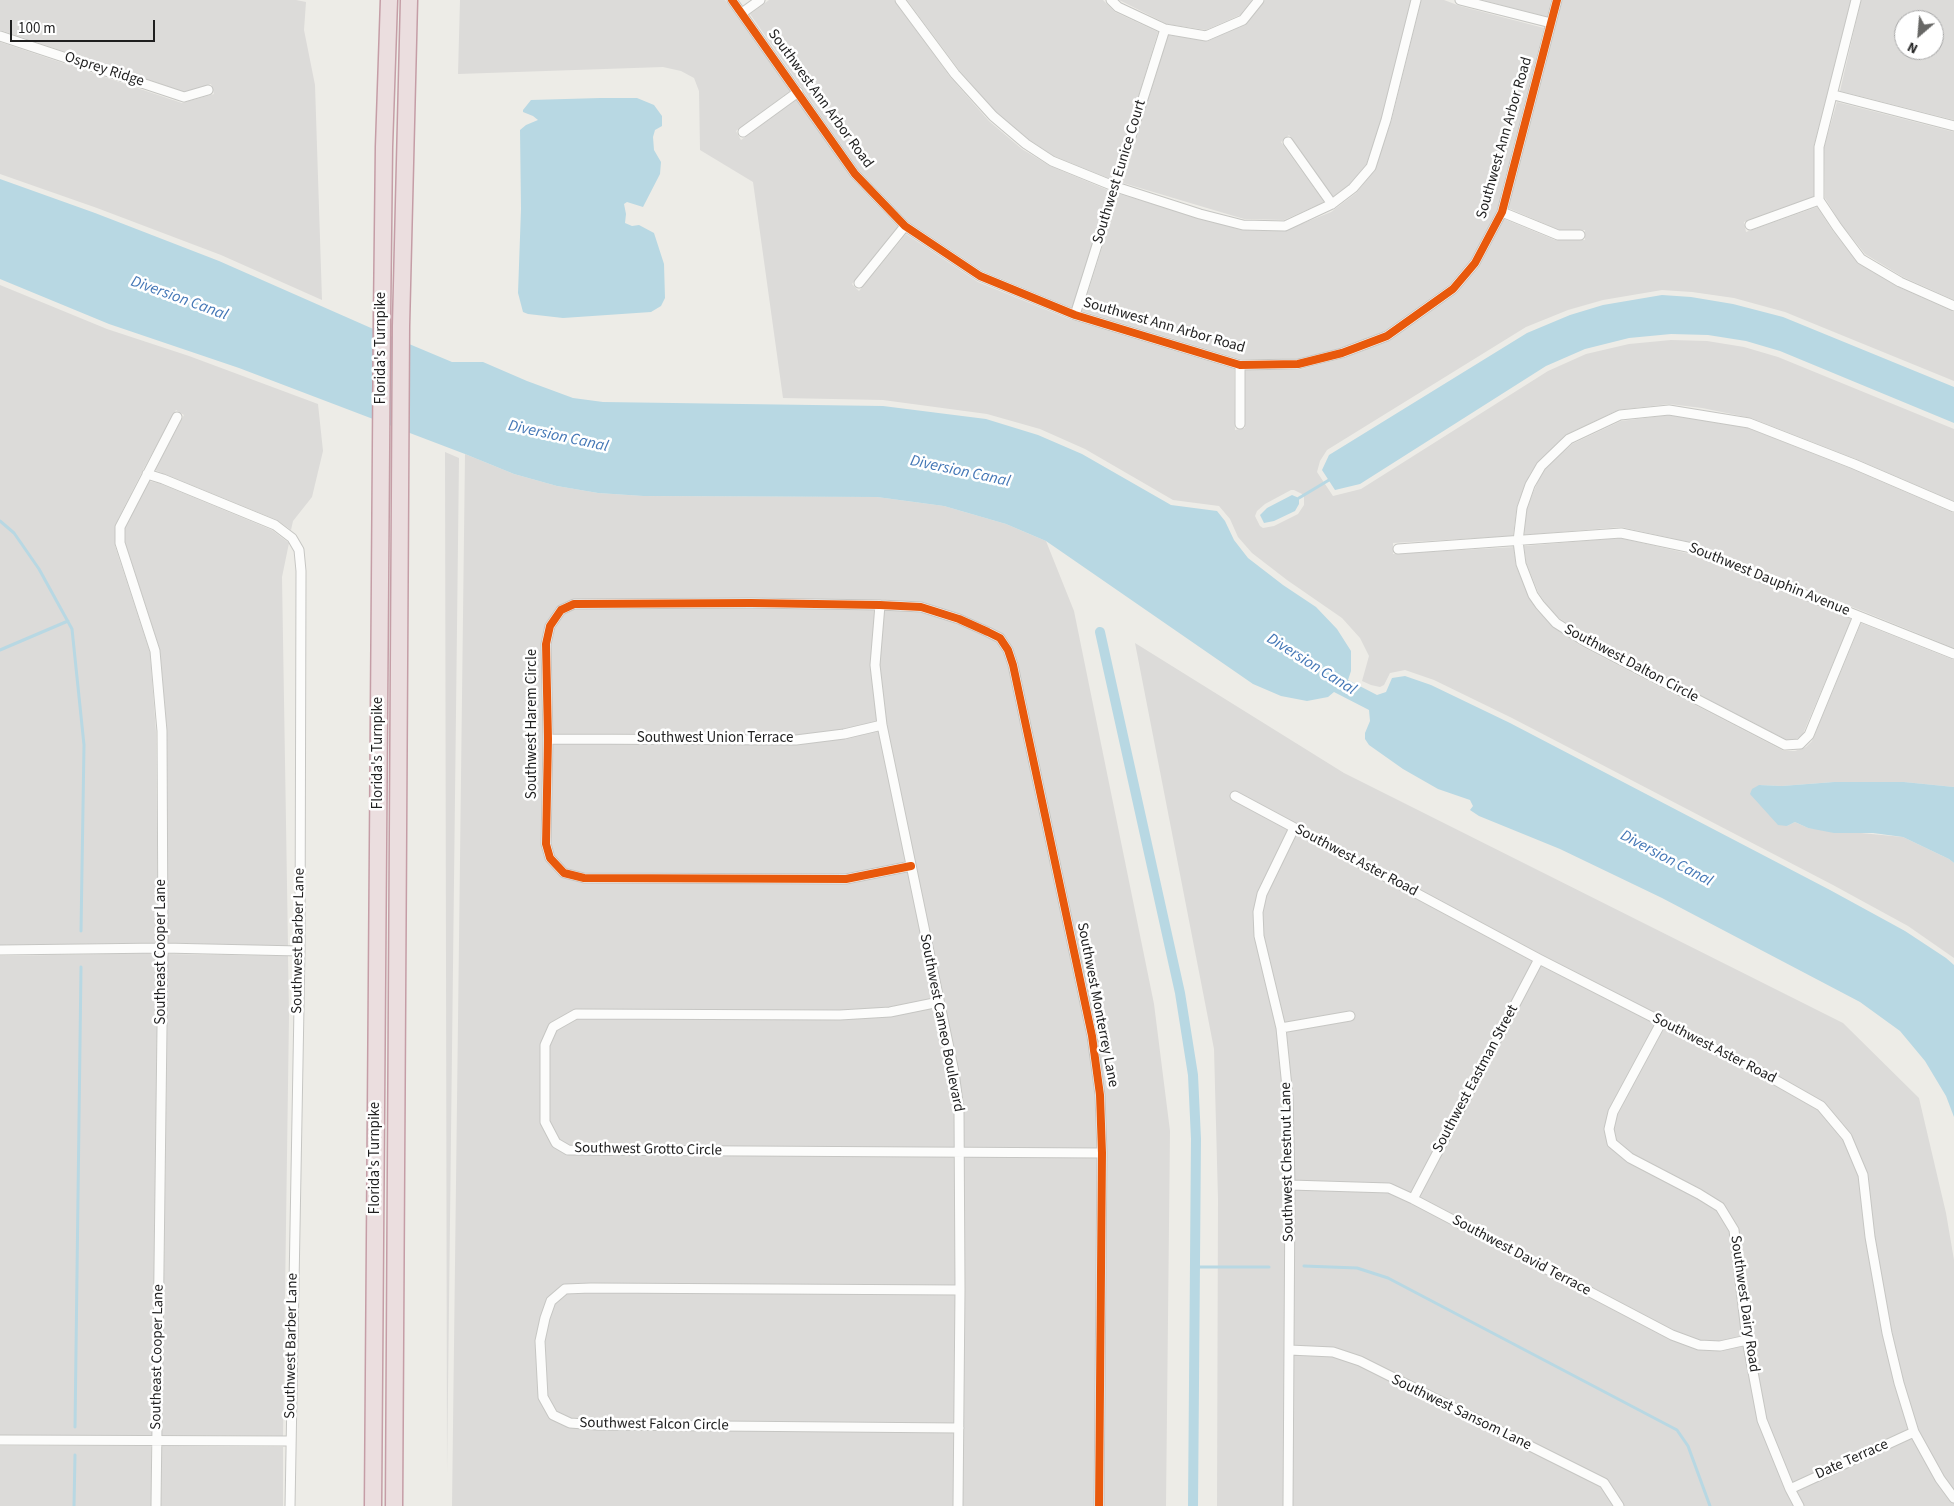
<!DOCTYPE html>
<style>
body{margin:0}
#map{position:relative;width:1954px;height:1506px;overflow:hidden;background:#edece7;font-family:"Source Sans 3",sans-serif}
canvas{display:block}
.north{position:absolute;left:1894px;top:10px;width:50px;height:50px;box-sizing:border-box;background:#fff;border:1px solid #a5a5a5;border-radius:50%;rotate:207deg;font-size:14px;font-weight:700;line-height:20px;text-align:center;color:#1f1f1f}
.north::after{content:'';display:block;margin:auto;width:18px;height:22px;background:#676765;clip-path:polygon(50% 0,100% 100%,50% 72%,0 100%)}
.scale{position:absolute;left:10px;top:20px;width:145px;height:22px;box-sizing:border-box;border:2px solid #1f1f1f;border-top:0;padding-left:6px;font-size:15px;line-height:18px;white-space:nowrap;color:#1f1f1f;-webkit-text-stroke:4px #fff;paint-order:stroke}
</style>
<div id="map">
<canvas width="1954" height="1506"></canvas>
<div class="north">N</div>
<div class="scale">100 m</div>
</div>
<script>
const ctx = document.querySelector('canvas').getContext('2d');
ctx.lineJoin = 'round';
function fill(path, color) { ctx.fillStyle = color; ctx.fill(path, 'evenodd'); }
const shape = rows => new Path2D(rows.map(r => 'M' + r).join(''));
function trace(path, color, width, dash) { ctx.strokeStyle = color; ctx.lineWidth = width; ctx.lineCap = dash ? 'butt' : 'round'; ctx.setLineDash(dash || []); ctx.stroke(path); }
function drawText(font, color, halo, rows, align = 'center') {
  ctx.font = font + ' "Source Sans 3",sans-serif'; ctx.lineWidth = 5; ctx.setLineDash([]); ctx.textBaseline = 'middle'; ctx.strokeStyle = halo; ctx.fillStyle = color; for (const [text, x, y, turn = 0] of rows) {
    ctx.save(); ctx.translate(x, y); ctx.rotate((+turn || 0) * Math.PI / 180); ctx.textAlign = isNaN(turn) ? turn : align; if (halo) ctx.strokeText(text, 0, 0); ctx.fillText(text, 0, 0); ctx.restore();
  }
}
fill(shape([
 [0,0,296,0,306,2,304,30,315,85,322,300,221,255,97,208,0,174,0,42,182,103,214,94,211,84,185,92,0,30],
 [460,0,725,0,790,91,736,131,741,140,797,99,851,178,898,227,852,284,859,291,906,234,978,282,1069,319,1234,369,1235,430,1245,428,1245,370,1298,370,1344,358,1390,340,1456,292,1480,265,1504,219,1555,240,1585,240,1585,230,1559,230,1508,208,1562,0,1851,0,1814,146,1814,197,1744,222,1746,232,1817,207,1833,231,1857,262,1898,287,1954,312,1954,381,1785,312,1734,298,1692,292,1662,290,1603,300,1568,310,1526,327,1327,450,1320,461,1317,472,1333,496,1361,489,1548,371,1586,354,1629,344,1671,340,1707,341,1744,347,1778,357,1954,429,1954,501,1856,459,1751,418,1702,408,1669,404,1618,410,1566,435,1538,462,1530,474,1517,506,1513,536,1393,543,1393,554,1514,547,1516,566,1529,597,1536,609,1553,627,1583,647,1784,751,1795,751,1806,747,1812,741,1861,623,1954,660,1954,787,1904,782,1834,782,1782,786,1759,785,1787,826,1795,822,1808,828,1903,837,1949,859,1954,863,1954,958,1908,926,1833,885,1512,718,1434,680,1405,670,1390,673,1384,685,1380,687,1371,685,1362,681,1369,656,1360,638,1342,618,1287,580,1252,553,1238,537,1230,519,1219,506,1173,500,1085,449,1040,429,987,414,883,400,783,398,753,182,700,150,699,91,694,78,681,71,663,67,458,74],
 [1291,490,1294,490,1302,494,1304,497,1304,505,1298,514,1274,526,1263,528,1260,526,1255,516,1257,511,1265,504],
 [769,0,894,0,951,78,989,121,1022,149,1050,166,1110,191,1072,308,983,271,909,222,859,170,750,14],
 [907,0,1103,0,1115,12,1158,32,1113,180,1054,156,1029,140,996,112,959,70],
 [1119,0,1252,0,1240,15,1206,30,1167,24],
 [1265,0,1411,0,1382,119,1366,165,1350,184,1333,197,1289,135,1281,142,1324,202,1284,220,1244,219,1123,183,1168,35,1208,41,1244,25],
 [1421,0,1444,0,1460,6,1544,28,1497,210,1471,260,1449,285,1385,331,1341,348,1297,359,1240,359,1082,311,1119,194,1241,230,1284,231,1331,212,1356,193,1375,169,1391,122],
 [1482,0,1551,0,1547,17],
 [1861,0,1954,0,1954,120,1840,91],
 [1904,20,1934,20,1934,50,1904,50],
 [1837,102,1954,132,1954,300,1903,277,1865,254,1841,224,1825,198,1824,147],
 [0,285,107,329,189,356,318,404,323,451,312,497,293,521,291,530,277,520,155,470,184,415,176,410,144,468,115,525,115,546,150,653,156,732,158,943,0,945],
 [1669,415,1748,428,1852,469,1954,513,1954,648,1694,543,1621,527,1524,535,1526,509,1539,479,1545,469,1572,444,1621,421],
 [445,452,459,458,447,1473],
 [465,454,514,474,557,486,598,493,643,496,877,497,944,506,1006,524,1046,541,1074,611,1154,1004,1170,1131,1166,1506,452,1506],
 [149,481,161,484,272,530,289,543,282,577,288,946,168,943,167,730,160,650,125,542,125,528],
 [1620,538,1690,554,1852,619,1802,736,1794,740,1787,740,1771,732,1588,637,1559,618,1550,610,1538,592,1526,562,1524,546],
 [1135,643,1344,773,1843,1023,1919,1098,1946,1213,1954,1260,1954,1506,1217,1506,1218,1199,1214,1049],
 [158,953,152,1435,0,1435,0,956],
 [168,954,288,956,289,1015,283,1436,162,1435],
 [0,1446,151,1446,151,1506,0,1506],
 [162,1446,283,1447,283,1506,161,1506]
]), '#dcdbd9');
fill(shape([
 [600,98,637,98,654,105,662,116,662,126,655,130,653,137,654,150,661,162,660,174,643,207,627,202,624,204,626,214,625,223,632,226,639,225,654,233,664,264,665,298,661,306,651,312,563,318,528,314,523,312,518,293,521,209,520,130,526,125,538,120,533,116,523,112,523,110,531,100],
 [0,179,95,213,219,261,371,328,452,362,483,362,527,381,573,398,603,402,883,406,986,419,1038,435,1082,454,1171,505,1217,511,1225,521,1234,540,1248,558,1283,585,1316,607,1337,629,1351,651,1351,671,1348,680,1377,695,1386,692,1392,678,1405,676,1431,685,1510,723,1830,890,1905,931,1946,958,1954,965,1954,1117,1946,1096,1925,1061,1900,1031,1860,1002,1662,898,1560,849,1479,816,1470,810,1473,806,1470,800,1438,789,1403,769,1369,745,1365,739,1365,733,1370,721,1369,710,1334,692,1328,697,1307,701,1281,696,1253,684,1046,541,1006,524,944,506,877,497,643,496,598,493,557,486,514,474,465,454,239,368,109,324,0,279],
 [1662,295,1691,297,1733,304,1783,317,1954,387,1954,423,1780,351,1746,341,1708,335,1671,334,1629,338,1585,349,1546,366,1360,484,1335,490,1322,470,1329,455,1527,333,1570,315,1603,305],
 [1292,495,1299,498,1299,504,1295,511,1274,521,1264,523,1260,515,1267,508],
 [1834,782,1904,782,1954,787,1954,863,1949,859,1903,837,1873,833,1834,833,1808,828,1795,822,1787,826,1778,825,1750,794,1752,789,1759,785,1782,786]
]), '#b8d8e3');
trace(shape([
 [1299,498,1329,480],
 [0,521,14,533,39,569,72,629,84,745,81,931],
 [0,650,68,621],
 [1304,1266,1357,1268,1388,1278,1677,1430,1688,1446,1710,1506],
 [1195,1267,1269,1267],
 [75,1427,81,967],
 [74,1506,75,1455]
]), '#b8d8e3', 3);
trace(shape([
 [1100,632,1180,993,1193,1075,1196,1139,1193,1506]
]), '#b8d8e3', 10);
const street = shape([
 [732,0,855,174,905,226,980,276,1075,315,1240,365,1298,364,1342,353,1387,336,1453,289,1475,263,1502,212,1557,0],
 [900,0,955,74,993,116,1026,144,1052,161,1116,187,1200,214,1243,225,1285,226,1332,204,1353,188,1371,167,1386,120,1416,0],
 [1111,0,1118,7,1165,29,1206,36,1243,20,1259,0],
 [1460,0,1551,23],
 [1856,0,1819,147,1819,200,1837,227,1861,259,1900,282,1954,306],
 [742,13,760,0],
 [0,36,184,97,208,90],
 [1834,95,1954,126],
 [743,132,798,92],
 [1288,142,1332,204],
 [1502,212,1558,235,1580,235],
 [1750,225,1819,200],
 [859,283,905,226],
 [1075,315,1165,29],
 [1240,365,1240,424],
 [147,474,163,479,275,525,292,538,299,550,301,571,300,951,290,1506],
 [1398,549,1621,533,1692,548,1763,578,1954,654],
 [880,605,875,665,882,725,954,1072,959,1110,960,1290,958,1506],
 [1858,616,1809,735,1800,744,1785,745,1586,642,1556,623,1540,605,1533,595,1521,564,1518,541,1522,508,1530,485,1541,466,1569,439,1620,415,1669,410,1749,423,1854,464,1954,507],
 [548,739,796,740,844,734,882,725],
 [1235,796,1539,959,1770,1077,1821,1106,1847,1137,1863,1175,1870,1237,1887,1333,1899,1383,1914,1432,1940,1479,1954,1498],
 [911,866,846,879,584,878,564,873,550,858,546,844,548,739,546,644,550,626,561,610,574,604,751,603,880,605,921,607,959,619,988,632,1000,638,1008,650,1013,665,1092,1036,1100,1095,1102,1153,1099,1506],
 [0,950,163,948,300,951],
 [939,1002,890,1012,840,1015,576,1014,553,1027,545,1045,545,1122,556,1143,568,1150,1102,1153],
 [1662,1021,1613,1112,1609,1129,1612,1143,1630,1158,1699,1194,1720,1207,1734,1230,1747,1340,1762,1420,1790,1489,1799,1506],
 [1281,1028,1350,1016],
 [1290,1185,1389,1188,1413,1199,1672,1335,1699,1345,1720,1346,1747,1340],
 [1413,1199,1539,959],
 [1289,1350,1333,1352,1360,1361,1604,1483,1619,1506],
 [959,1428,597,1425,570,1423,553,1415,543,1397,540,1341,545,1318,551,1301,565,1289,591,1288,960,1290],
 [0,1440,290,1441],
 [1790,1489,1914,1432],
 [156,1506,163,948,162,731,155,651,120,543,120,527,177,417],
 [1288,1506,1290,1185,1288,1097,1281,1028,1259,936,1258,912,1262,894,1294,828]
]);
const highway = shape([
 [373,1506,382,317,384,147,389,0],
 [394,1506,401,326,409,0]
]);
trace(street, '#c6c6c3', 11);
trace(highway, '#c59da6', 19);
trace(street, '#fcfcfb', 9);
trace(highway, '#ebdedf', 16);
trace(shape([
 [732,0,855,174,905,226,980,276,1075,315,1240,365,1298,364,1342,353,1387,336,1453,289,1475,263,1502,212,1557,0],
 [911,866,846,879,584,878,564,873,550,858,546,844,548,739,546,644,550,626,561,610,574,604,751,603,880,605,921,607,959,619,988,632,1000,638,1008,650,1013,665,1092,1036,1100,1095,1102,1153,1099,1506]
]), '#e8590c', 8);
drawText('15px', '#1f1f1f', '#fff', [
 ["Osprey Ridge",104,70,18],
 ["Southwest Ann Arbor Road",820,99,54],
 ["Southwest Ann Arbor Road",1505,138,-74],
 ["Southwest Eunice Court",1120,172,-73],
 ["Southwest Ann Arbor Road",1164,326,16],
 ["Florida's Turnpike",382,348,-90],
 ["Southwest Dauphin Avenue",1769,580,22],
 ["Southwest Dalton Circle",1631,664,28],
 ["Southwest Harem Circle",533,724,-90],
 ["Southwest Union Terrace",715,739],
 ["Florida's Turnpike",379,753,-90],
 ["Southwest Aster Road",1356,861,28],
 ["Southwest Barber Lane",299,941,-89],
 ["Southeast Cooper Lane",162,952,-90],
 ["Southwest Monterrey Lane",1097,1005,79],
 ["Southwest Cameo Boulevard",941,1023,79],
 ["Southwest Aster Road",1714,1049,27],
 ["Southwest Eastman Street",1476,1079,-62],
 ["Southwest Grotto Circle",648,1150,1],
 ["Florida's Turnpike",376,1158,-90],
 ["Southwest Chestnut Lane",1288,1162,-91],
 ["Southwest David Terrace",1521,1256,28],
 ["Southwest Dairy Road",1744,1304,82],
 ["Southwest Barber Lane",292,1346,-89],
 ["Southeast Cooper Lane",158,1357,-89],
 ["Southwest Sansom Lane",1461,1413,26],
 ["Southwest Falcon Circle",654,1425,1],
 ["Date Terrace",1852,1460,-24]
]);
drawText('italic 16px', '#4477b6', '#fff', [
 ["Diversion Canal",179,299,20],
 ["Diversion Canal",558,437,12],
 ["Diversion Canal",960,472,12],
 ["Diversion Canal",1311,665,32],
 ["Diversion Canal",1666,859,28]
]);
</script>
